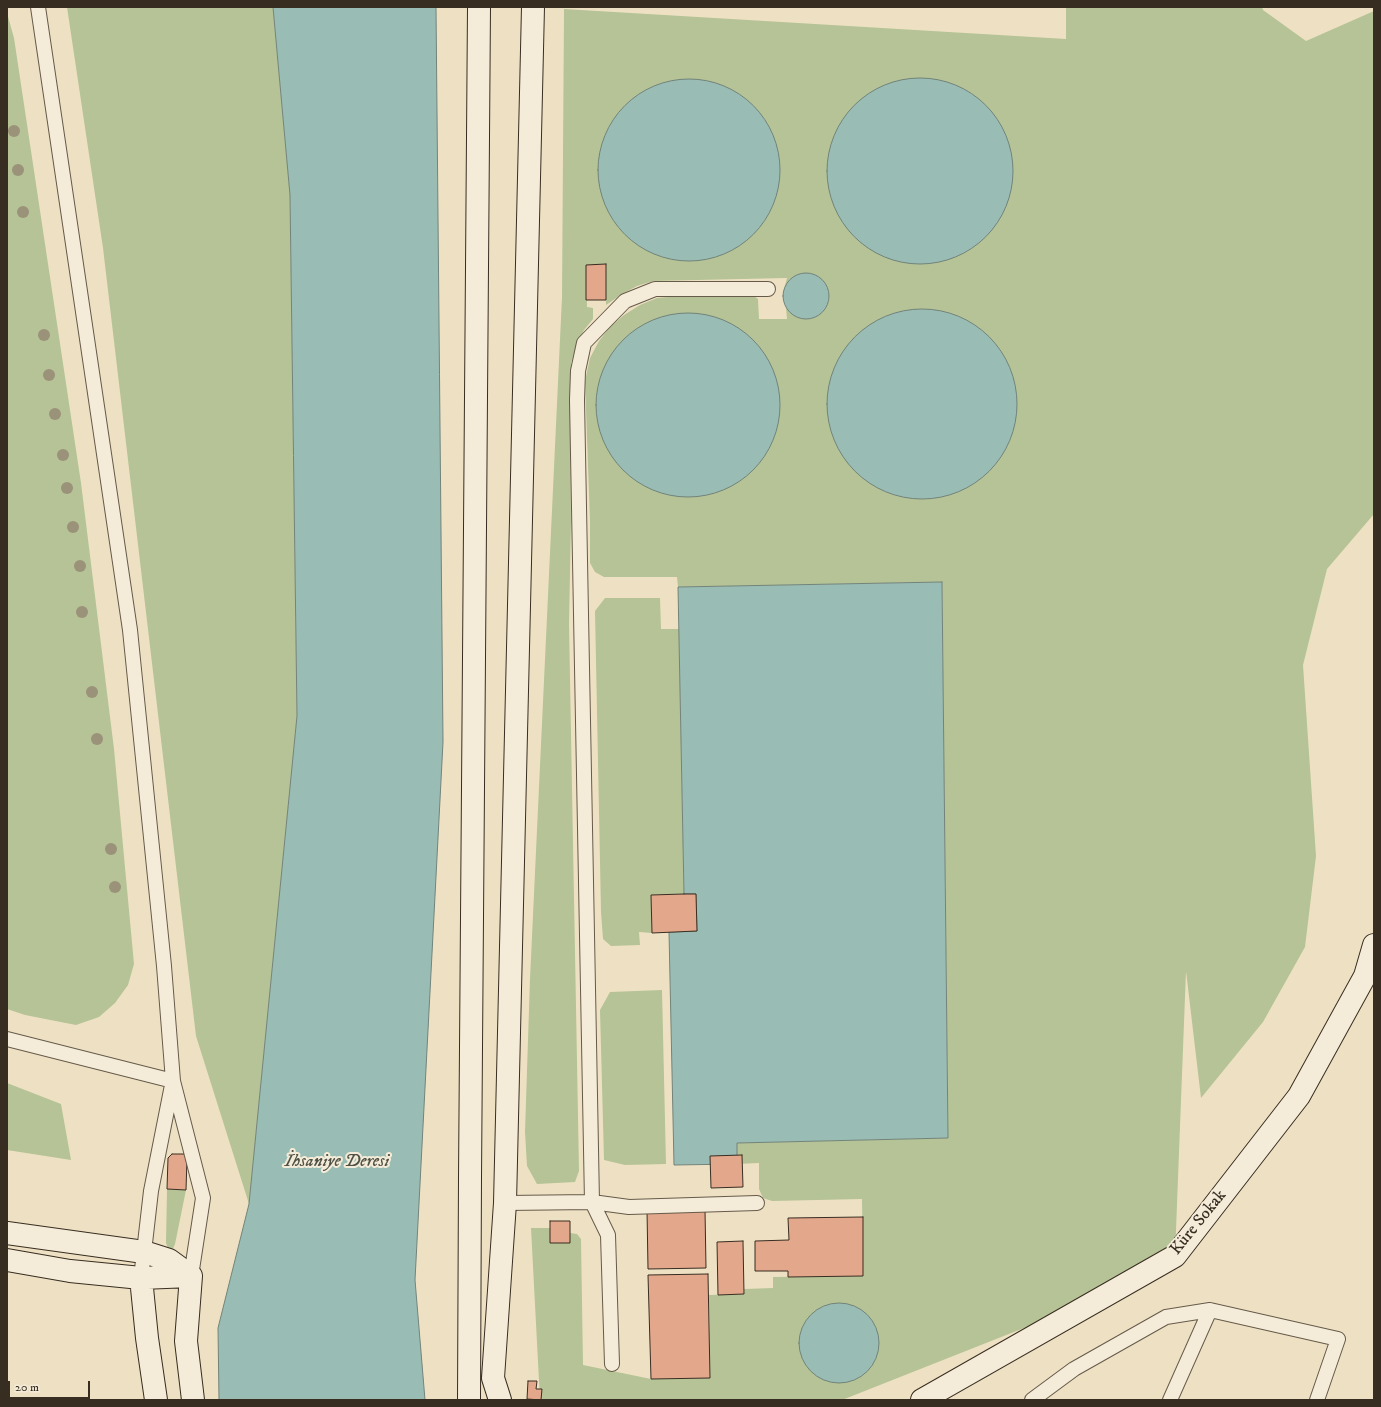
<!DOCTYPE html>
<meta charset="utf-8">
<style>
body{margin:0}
#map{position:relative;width:1381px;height:1407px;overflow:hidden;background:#eee1c3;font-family:"IM FELL DW Pica",serif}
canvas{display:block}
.frame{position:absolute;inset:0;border:8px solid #382d21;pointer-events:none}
.scale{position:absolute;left:8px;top:1381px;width:82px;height:18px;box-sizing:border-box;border:2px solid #382d21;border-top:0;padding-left:5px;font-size:12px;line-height:14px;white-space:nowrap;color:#382d21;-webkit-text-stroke:3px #f4ecd8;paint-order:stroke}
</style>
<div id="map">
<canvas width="1381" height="1407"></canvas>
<div class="frame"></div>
<div class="scale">20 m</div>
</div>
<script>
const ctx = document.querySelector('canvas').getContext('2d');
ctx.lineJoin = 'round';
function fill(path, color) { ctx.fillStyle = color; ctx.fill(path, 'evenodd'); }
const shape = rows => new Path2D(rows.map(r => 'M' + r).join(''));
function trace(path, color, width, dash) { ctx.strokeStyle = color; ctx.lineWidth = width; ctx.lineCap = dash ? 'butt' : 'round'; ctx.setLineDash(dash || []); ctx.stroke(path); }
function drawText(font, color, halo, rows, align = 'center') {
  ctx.font = font + ' "IM FELL DW Pica",serif'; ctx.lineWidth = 4; ctx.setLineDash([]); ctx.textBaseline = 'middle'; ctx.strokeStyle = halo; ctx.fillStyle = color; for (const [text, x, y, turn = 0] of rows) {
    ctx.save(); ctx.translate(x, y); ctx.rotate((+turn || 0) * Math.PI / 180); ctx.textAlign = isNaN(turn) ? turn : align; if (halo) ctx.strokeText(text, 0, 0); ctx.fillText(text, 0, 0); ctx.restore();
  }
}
fill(shape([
 [67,7,273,7,290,195,297,716,249,1204,196,1036,103,248],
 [1066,7,1262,7,1263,10,1306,41,1374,11,1374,514,1327,569,1303,665,1316,856,1305,947,1263,1022,1201,1098,1186,971,1175,1256,1072,1309,842,1400,540,1400,531,1228,550,1228,550,1243,570,1243,570,1233,577,1234,581,1239,583,1365,651,1379,710,1378,709,1295,744,1294,744,1289,773,1288,773,1277,863,1276,862,1199,772,1201,763,1198,759,1189,759,1163,737,1164,736,1143,948,1138,942,582,678,587,677,577,604,577,595,572,590,563,590,521,585,381,590,358,599,341,610,327,624,315,640,305,657,298,677,296,694,296,700,294,751,294,758,299,759,319,787,319,786,308,784,301,783,293,787,278,653,281,637,286,622,294,606,305,606,265,586,265,587,307,593,308,593,319,584,330,577,344,571,363,570,406,571,522,569,624,579,1171,575,1182,537,1184,527,1166,525,1132,530,979,562,297,564,9,1066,39],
 [7,13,14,38,81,483,114,749,134,964,128,985,115,1003,99,1017,76,1025,25,1015,7,1009],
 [605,598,660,598,661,629,679,629,684,894,651,895,652,933,639,932,640,945,611,946,603,939,601,912,595,611],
 [662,990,666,1164,625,1165,604,1160,600,1010,610,992],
 [7,1083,61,1104,71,1160,7,1150],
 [167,1189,186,1190,175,1244,172,1251,169,1251,166,1243]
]), '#b5c396');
const water = shape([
 [273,7,436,7,443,742,415,1280,425,1400,219,1400,218,1328,249,1204,297,716,290,195,273,7],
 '827 171a93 93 0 1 1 186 0a93 93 0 1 1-186 0Z',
 '598 170a91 91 0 1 1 182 0a91 91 0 1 1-182 0Z',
 '783 296a23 23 0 1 1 46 0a23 23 0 1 1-46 0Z',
 '827 404a95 95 0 1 1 190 0a95 95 0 1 1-190 0Z',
 '596 405a92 92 0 1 1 184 0a92 92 0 1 1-184 0Z',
 [942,582,948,1138,737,1143,737,1164,674,1165,669,932,697,931,696,894,684,894,678,587,942,582],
 '799 1343a40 40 0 1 1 80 0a40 40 0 1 1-80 0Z'
]);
fill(water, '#99bdb5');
trace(water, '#72837a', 1);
const building = shape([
 [606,264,606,300,586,300,586,265,606,264],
 [684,894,696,894,697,931,652,933,651,895,684,894],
 [172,1154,184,1154,187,1158,186,1190,167,1189,168,1158,172,1154],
 [742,1155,743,1187,711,1188,710,1156,742,1155],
 [705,1209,706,1268,648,1269,647,1210,705,1209],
 [863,1217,863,1276,788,1277,788,1271,755,1271,755,1241,789,1240,788,1218,863,1217],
 [550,1221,570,1221,570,1243,550,1243,550,1221],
 [743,1241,744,1294,718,1295,717,1242,743,1241],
 [708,1274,710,1378,651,1379,648,1275,708,1274],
 [528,1381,537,1381,536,1389,542,1389,541,1400,527,1399,528,1381]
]);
fill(building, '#e3a78c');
trace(building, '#382d21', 1);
const lane = shape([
 [38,7,130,630,164,966,173,1081,203,1198,191,1276],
 [7,1039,173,1081],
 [505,1203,592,1202,629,1207,757,1203],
 [141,1278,151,1191,172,1085],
 [1210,1310,1338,1339,1317,1400],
 [612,1364,608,1235,592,1202,577,400,578,371,584,343,625,301,655,289,768,289],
 [1032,1400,1074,1369,1166,1317,1210,1310,1170,1400]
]);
const secondary = shape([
 [7,1233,144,1252,169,1260,191,1276],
 [7,1260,70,1271,141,1278,191,1276],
 [191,1276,186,1341,193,1400],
 [141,1278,147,1338,156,1400],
 [469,1400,470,1177,479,7],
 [500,1400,493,1378,505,1203,533,7],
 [922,1400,1175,1256,1299,1096,1365,976,1374,945]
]);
trace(lane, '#665a4a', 16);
trace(secondary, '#382d21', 24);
trace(lane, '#f4ecd8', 14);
trace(secondary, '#f4ecd8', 22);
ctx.fillStyle = '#9b927a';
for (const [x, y] of [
 [14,131],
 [18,170],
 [23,212],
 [44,335],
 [49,375],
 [55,414],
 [63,455],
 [67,488],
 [73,527],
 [80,566],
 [82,612],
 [92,692],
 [97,739],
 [111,849],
 [115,887]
]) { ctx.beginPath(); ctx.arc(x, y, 6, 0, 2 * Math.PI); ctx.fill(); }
drawText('17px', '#382d21', '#f4ecd8', [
 ["Küre Sokak",1199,1223,-51]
]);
drawText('italic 18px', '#505146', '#f4ecd8', [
 ["İhsaniye Deresi",337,1162]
]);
</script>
